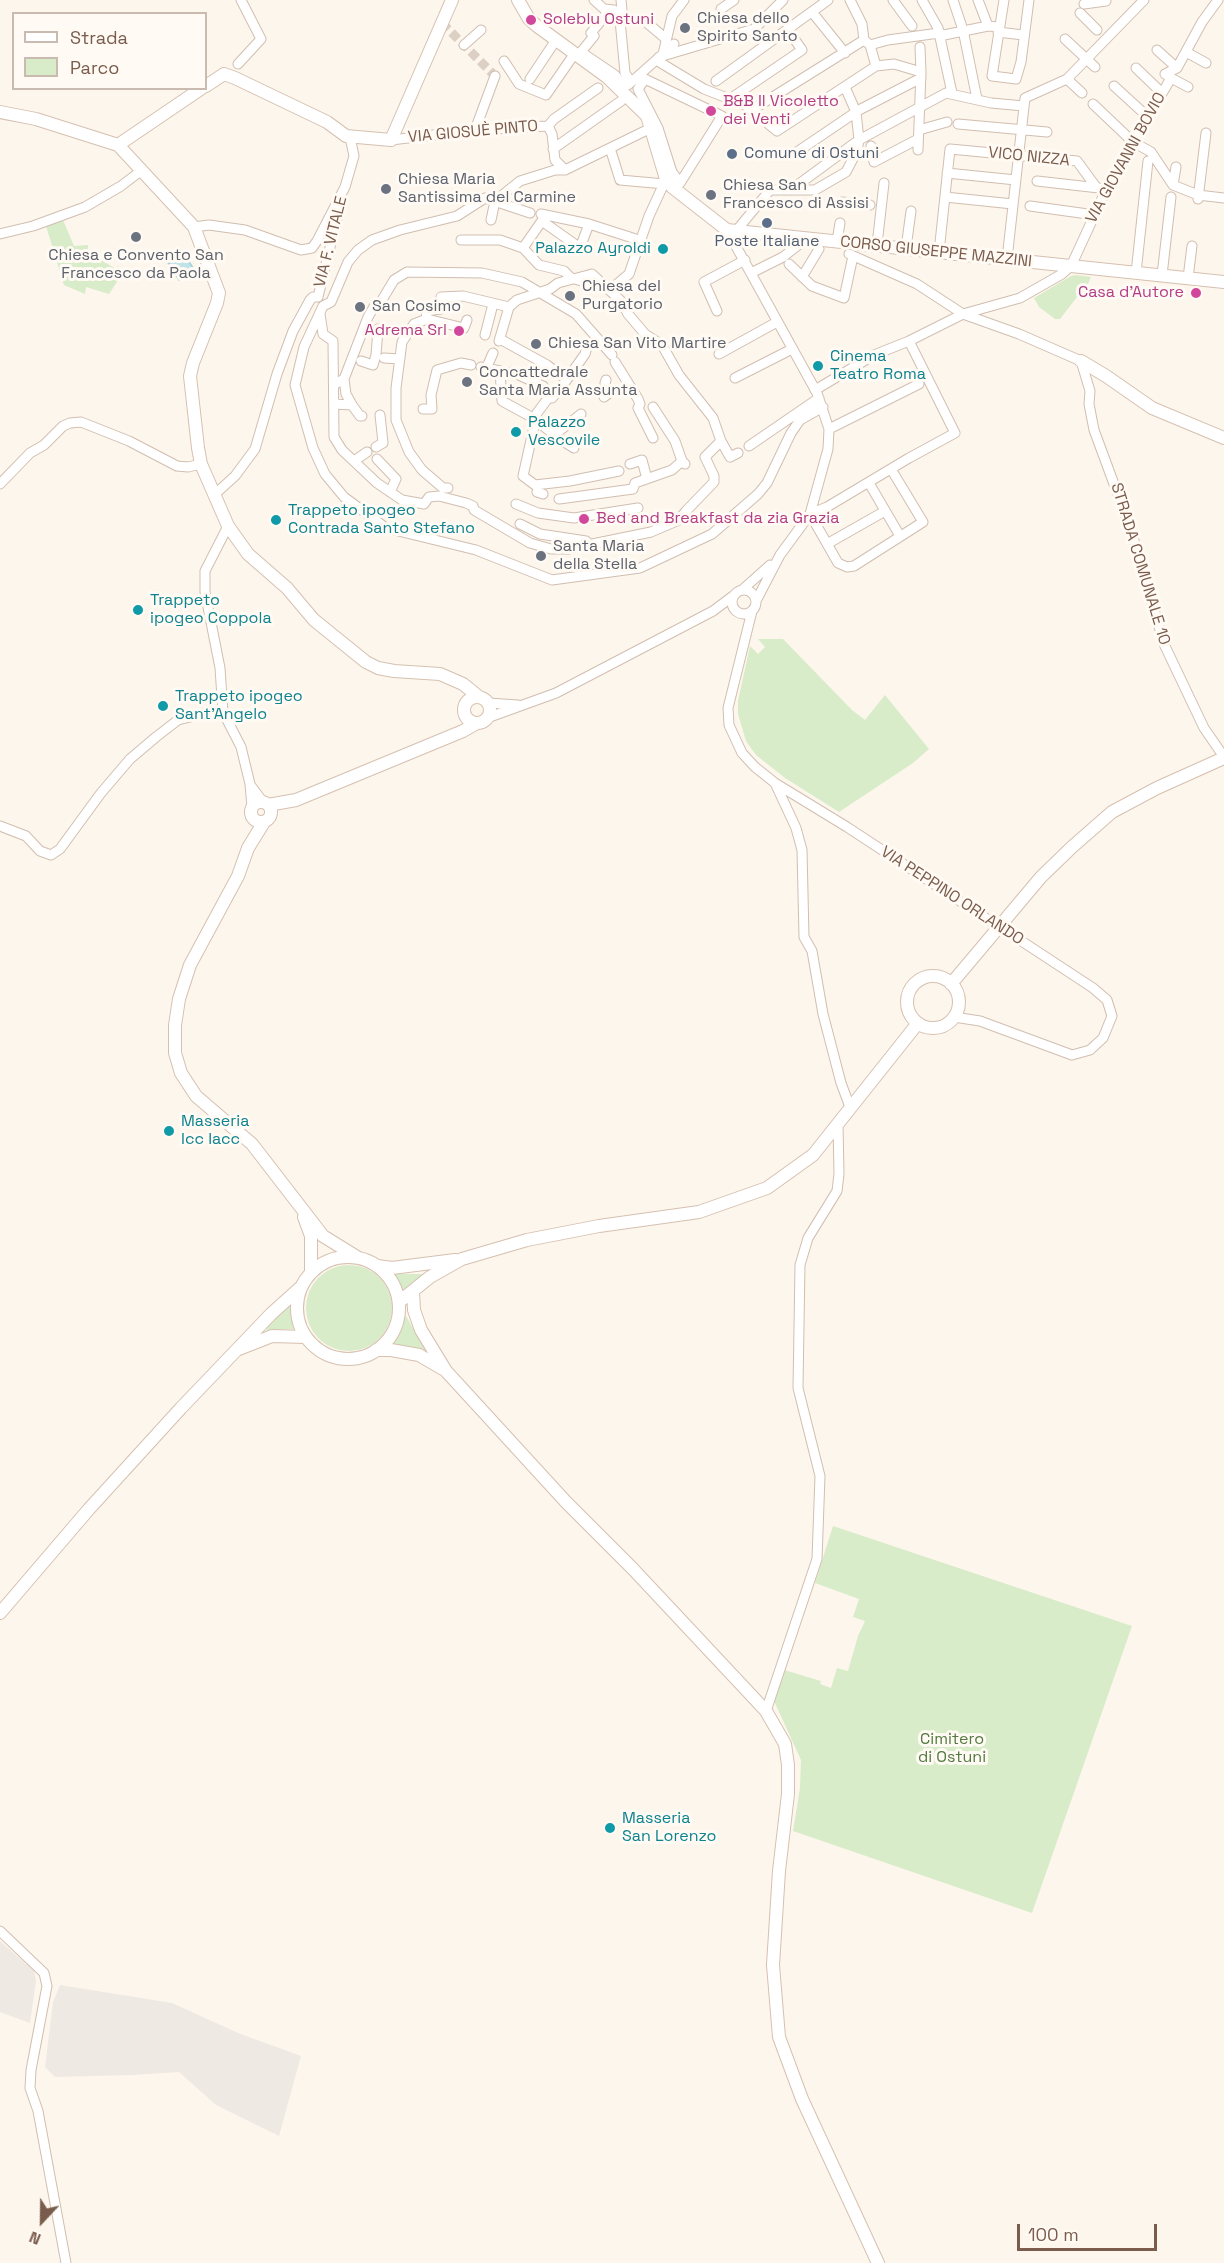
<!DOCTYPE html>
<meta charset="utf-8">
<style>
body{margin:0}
#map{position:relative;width:1224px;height:2263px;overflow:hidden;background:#fdf6ec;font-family:"Space Grotesk",sans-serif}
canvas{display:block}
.legend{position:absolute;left:12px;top:12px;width:195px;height:78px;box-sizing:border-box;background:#fffaf3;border:2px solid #cabbb1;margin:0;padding:8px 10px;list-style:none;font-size:18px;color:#7a5c4d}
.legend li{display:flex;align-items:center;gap:12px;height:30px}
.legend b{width:30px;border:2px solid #cabbb1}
.north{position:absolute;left:12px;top:2191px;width:60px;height:60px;-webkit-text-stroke:4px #fffaf3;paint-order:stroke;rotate:202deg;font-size:16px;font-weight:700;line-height:24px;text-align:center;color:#7a5c4d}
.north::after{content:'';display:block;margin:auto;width:21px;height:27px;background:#7a5c4d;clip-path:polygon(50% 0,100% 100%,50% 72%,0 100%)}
.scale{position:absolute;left:1017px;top:2224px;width:140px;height:27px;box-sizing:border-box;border:3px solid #7a5c4d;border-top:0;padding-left:8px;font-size:18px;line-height:21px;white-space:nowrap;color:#7a5c4d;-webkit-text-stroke:4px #fffaf3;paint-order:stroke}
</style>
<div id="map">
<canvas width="1224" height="2263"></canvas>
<ul class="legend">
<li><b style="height:8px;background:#fff"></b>Strada</li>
<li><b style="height:16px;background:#d8ecc9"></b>Parco</li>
</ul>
<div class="north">N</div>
<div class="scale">100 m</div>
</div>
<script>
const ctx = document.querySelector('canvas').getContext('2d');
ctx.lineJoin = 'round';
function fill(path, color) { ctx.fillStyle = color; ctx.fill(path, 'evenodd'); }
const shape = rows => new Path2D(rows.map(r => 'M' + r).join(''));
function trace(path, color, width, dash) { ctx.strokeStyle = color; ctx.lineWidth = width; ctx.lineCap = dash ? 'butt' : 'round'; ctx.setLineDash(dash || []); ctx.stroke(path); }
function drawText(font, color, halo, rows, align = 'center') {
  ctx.font = font + ' "Space Grotesk",sans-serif'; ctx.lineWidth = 6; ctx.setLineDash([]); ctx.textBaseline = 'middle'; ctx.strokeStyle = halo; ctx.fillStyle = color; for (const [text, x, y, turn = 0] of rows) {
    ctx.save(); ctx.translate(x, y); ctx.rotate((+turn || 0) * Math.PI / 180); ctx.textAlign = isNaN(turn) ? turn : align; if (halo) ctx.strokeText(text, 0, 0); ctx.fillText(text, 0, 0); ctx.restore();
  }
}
fill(shape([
 [0,1941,34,1971,36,1981,30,2023,0,2012],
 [60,1985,172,2003,238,2033,301,2056,279,2136,216,2105,179,2072,133,2075,55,2077,45,2067,53,2002]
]), '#efe9e4');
fill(shape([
 [63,220,74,246,88,245,88,252,116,269,118,266,124,271,109,294,86,287,85,294,64,285,46,226],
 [1076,275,1091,277,1084,293,1077,297,1060,319,1055,319,1039,307,1034,298,1071,276],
 [758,639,783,639,852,710,865,720,885,695,929,749,913,763,839,812,785,778,756,755,746,741,738,714,738,701,750,646,758,654,765,647],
 '306 1308a43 43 0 1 1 86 0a43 43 0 1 1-86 0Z',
 [391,1274,424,1274,405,1290,398,1288],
 [290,1305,294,1329,267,1330,266,1325],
 [406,1316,428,1354,389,1344,393,1342,402,1317],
 [833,1526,1132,1626,1032,1913,793,1831,800,1788,801,1760,774,1701,784,1670,821,1681,820,1684,831,1688,837,1668,848,1671,858,1636,865,1621,853,1617,859,1599,815,1583]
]), '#d8ecc9');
const water = shape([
 [183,252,195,271,179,280,167,261,183,252]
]);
fill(water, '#bfe3e8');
trace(water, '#a5d3da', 1.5);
trace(shape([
 [442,23,495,76]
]), '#dcd0c4', 9, [9, 4.5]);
const street = shape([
 [594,0,604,9,614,10],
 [621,0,623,21],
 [850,0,862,24,864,40,870,45,876,66],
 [893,0,912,26],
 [922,0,938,28,952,93],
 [953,0,963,30,977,99],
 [978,0,988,26],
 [1004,0,992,76,1016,79,1021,62,1029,0],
 [1084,4,1106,1],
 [721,9,734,0],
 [608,12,620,20,625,73,629,79,626,83,621,83,615,75,581,52,594,36,591,33,608,12],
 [812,12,845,53],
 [1080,13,1097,30],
 [646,22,665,38],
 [998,32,1023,35],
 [1065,39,1095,67],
 [464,45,481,30],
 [870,45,888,40,939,33,944,35,988,26,999,27],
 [1157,50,1177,68],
 [1186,52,1206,63],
 [663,54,672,16,684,0],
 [659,57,754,29,783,0],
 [656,60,704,89,745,105,777,131,876,66,894,64,921,72],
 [504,61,519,84,546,95,575,53],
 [238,64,261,39,241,0],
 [1136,68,1162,93],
 [1171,78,1188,87],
 [530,79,556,40],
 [645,79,722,116,680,183,672,172,658,128,638,89,645,79],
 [1067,79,1082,93],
 [716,81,828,0],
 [628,85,674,44],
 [1114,86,1148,117],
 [730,99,802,50,788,30],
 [1093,104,1133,142,1151,152,1173,185,1198,195,1224,198],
 [752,110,864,40],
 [958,124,1047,132],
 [548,126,554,119,598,88],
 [475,130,495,76],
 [919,130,947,122],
 [391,140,475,130,548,126,552,134,555,160,565,170],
 [871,146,874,162,918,139],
 [610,148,620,180,665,184],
 [553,149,621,101],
 [918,150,921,72,920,47],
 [794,154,859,110,921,78],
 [947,173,1016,180],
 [1037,181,1099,188],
 [799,184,859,140,946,93,991,103,1024,106],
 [1173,185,1176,167],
 [945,197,1013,204],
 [1198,199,1206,133],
 [495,201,520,181,555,170,565,170,651,128],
 [842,202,870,205],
 [1030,206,1095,215],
 [530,213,485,198,457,216,400,230,372,240,358,250,348,262,331,302,323,306,304,347,295,385,313,448,325,474,344,497,386,528,476,550,552,580,640,568,712,534,758,494,767,483,791,433,800,420,823,407],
 [541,214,589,224,642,241],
 [546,215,523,248,539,265,564,271,572,279],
 [491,220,495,201],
 [542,221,580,248,589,224],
 [194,227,209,225,245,230,301,250,312,248,317,241,345,187,354,156,350,137],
 [727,230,817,393,829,429,828,449,810,514,780,555,756,601],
 [736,231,770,190,815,190,846,172,857,151,859,140,856,112,845,87],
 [0,234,33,226,85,207,121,186,142,170],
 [461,240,500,240,523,248],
 [837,241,840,223],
 [877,245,884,183],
 [906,248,911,211],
 [939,252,950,149,1077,161,1096,187],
 [849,254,917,284,963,314,1019,334,1081,361,1090,391,1089,404,1094,430,1131,530,1164,644,1204,728,1224,757],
 [1007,259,1025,98,1067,79,1144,0],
 [789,264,812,286,844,298,853,256],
 [751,273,783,257,797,246],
 [1136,273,1148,161],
 [1162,275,1171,197],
 [802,277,819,249],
 [1188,278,1192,246],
 [575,279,610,290,629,274,649,216,666,179],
 [318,297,340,206],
 [717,311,704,282,745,260],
 [320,314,323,334,333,341,334,437,342,450,377,483,402,500,424,504,429,497,439,496,466,503,473,506,474,510,530,543,551,549,568,549,651,532,679,520,686,511,714,482,714,476,705,457,721,441],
 [427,319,464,328,467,320],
 [485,335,493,304],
 [500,339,547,365,566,379],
 [499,341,509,307,517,300,550,289,558,283,592,274,621,301,628,314,645,334,662,345,679,375,713,418,721,441,730,457,738,453],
 [588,344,585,354,563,385,552,398,549,397,537,413,523,476,535,485,570,481,619,471],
 [719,354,777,322],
 [384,358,400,359],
 [361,361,373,365,376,355,378,329],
 [615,362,638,399,640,404,638,408,653,438],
 [481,367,500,371,502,401,535,419,558,438,574,448],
 [486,369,493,353],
 [512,372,543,386,542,392,549,397],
 [735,378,792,349],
 [344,379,346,394,352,405],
 [335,384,344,379,368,317,375,305,379,305,394,280,407,272,482,273,522,282,576,314,612,355],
 [815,390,874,355,909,341,963,314,1020,298,1062,274,1071,266,1107,188,1171,78,1165,74,1177,68,1202,22,1218,0],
 [604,397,608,394,605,383,606,380],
 [334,404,352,405,360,416,362,416],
 [653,407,675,441,682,461],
 [423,409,432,409,431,395,437,370,461,363,471,365],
 [829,429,919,384],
 [554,435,581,414],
 [749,446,819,398],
 [376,447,383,443,380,415],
 [377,459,396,479,390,492],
 [354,461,367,452],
 [630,464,642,460,647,479],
 [891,469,923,522,854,566,847,567,838,563,810,514,827,507,909,458,955,433,909,341],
 [869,483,900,536],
 [0,484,30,453,44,445,63,426,70,423,81,422,129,441,177,466,188,467,201,464],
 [448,488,443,488,422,470,409,452,396,420,396,388,402,342,414,324,427,319,426,311,441,309,441,297,463,296,509,307],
 [537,492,543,494],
 [214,495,235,476,255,449,277,374,293,331,310,300,313,297,318,297],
 [559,499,633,489,635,483,672,470,682,461,685,464],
 [516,504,538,513,574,518,638,508],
 [520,524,540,534,586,541,590,545],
 [228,526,205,571,205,592,220,668,223,712,241,747,250,784,252,807],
 [827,544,885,511],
 '732 602a12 12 0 1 1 24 0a12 12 0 1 1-24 0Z',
 [742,590,770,565],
 [752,611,728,708,729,725,742,753,755,767,775,783,847,827,978,913],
 [488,703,518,705],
 [487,718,556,693,713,611,733,596],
 [775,783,796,828,802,850,804,937,812,951,823,1014,841,1083,850,1107],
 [251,786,263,802],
 [0,826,26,836,40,851,51,855,60,849,101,793,130,759,156,737,178,720,210,712,223,712],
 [954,1017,980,1021,1072,1055,1090,1050,1103,1038,1112,1016,1107,1000,1093,988,1023,942],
 [766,1711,817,1559,820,1476,798,1388,800,1265,808,1238,837,1191,839,1174,838,1124],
 [0,1931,44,1973,47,1986,31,2070,30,2088,38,2111,66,2263]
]);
const secondary = shape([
 [518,0,529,19,537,26,607,77,647,116,666,179,672,187,727,230,1224,282],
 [206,86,224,74,235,78,327,122,346,136,391,140,452,0],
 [0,112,36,119,118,145,194,227,219,293,217,303,193,363,190,376,198,448,201,464,228,526,248,554,287,588,314,620,366,662,378,668,394,671,440,674,463,684,479,697],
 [118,145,202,88],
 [1081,361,1106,376,1152,408,1224,438],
 '464 710a13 13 0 1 1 26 0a13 13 0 1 1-26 0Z',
 '251 812a10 10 0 1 1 20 0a10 10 0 1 1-20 0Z',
 [268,805,296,800,463,731,477,723],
 [264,822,248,848,238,876,190,965,179,999,175,1025,175,1053,181,1073,196,1096,252,1144,323,1236,357,1257],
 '907 1002a26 26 0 1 1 52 0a26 26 0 1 1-52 0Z',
 [951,984,1041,877,1072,847,1112,812,1157,788,1224,758],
 [304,1217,311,1236,311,1273],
 '297 1308a51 51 0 1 1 102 0a51 51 0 1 1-102 0Z',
 [378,1266,392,1268,455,1260],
 [413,1292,414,1310,421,1330,446,1371,566,1502,633,1569,766,1711,785,1744,788,1765,788,1794,779,1871,773,1965,779,2037,802,2099,878,2263],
 [399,1302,430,1277,462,1259,527,1240,599,1226,699,1212,767,1188,813,1155,918,1023],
 [239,1349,272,1336,306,1337],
 [376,1350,391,1350,419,1355,443,1369],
 [0,1613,89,1509,181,1408,271,1314,301,1287]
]);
trace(street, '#d1beb0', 11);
trace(secondary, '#d6c0b0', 14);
trace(street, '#fff', 9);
trace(secondary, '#fff', 12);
const streetBridge = shape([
 [978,913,1023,942]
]);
trace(streetBridge, '#d1beb0', 11, []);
trace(streetBridge, '#fff', 9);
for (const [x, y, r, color] of [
 [531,20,6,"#d1479c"],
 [685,28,6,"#6b7280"],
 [711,111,6,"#d1479c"],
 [732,154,6,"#5c6f8a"],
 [386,189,6,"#6b7280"],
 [711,195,6,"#6b7280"],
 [767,223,6,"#5c6f8a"],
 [136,237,6,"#6b7280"],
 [663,249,6,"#0f9aa8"],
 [1196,293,6,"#d1479c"],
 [570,296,6,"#6b7280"],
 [360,307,6,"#6b7280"],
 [459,331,6,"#d1479c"],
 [536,344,6,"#6b7280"],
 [818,366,6,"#0f9aa8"],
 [467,382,6,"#6b7280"],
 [516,432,6,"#0f9aa8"],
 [584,519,6,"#d1479c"],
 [276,520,6,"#0f9aa8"],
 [541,556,6,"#6b7280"],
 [138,610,6,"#0f9aa8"],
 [163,706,6,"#0f9aa8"],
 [169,1131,6,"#0f9aa8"],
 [610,1828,6,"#0f9aa8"]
]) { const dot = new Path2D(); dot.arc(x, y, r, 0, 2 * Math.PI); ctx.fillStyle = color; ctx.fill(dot); trace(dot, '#fffaf3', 2); }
drawText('16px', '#5b616d', '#fffaf3', [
 ["Chiesa dello",697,19],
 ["Spirito Santo",697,37],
 ["Chiesa Maria",398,180],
 ["Santissima del Carmine",398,198],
 ["Chiesa San",723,186],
 ["Francesco di Assisi",723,204],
 ["Chiesa e Convento San",136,256,"center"],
 ["Francesco da Paola",136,274,"center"],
 ["Chiesa del",582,287],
 ["Purgatorio",582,305],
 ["San Cosimo",372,307],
 ["Chiesa San Vito Martire",548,344],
 ["Concattedrale",479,373],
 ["Santa Maria Assunta",479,391],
 ["Santa Maria",553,547],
 ["della Stella",553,565]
], 'left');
drawText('16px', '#b23c85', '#fffaf3', [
 ["Soleblu Ostuni",543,20],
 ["B&B Il Vicoletto",723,102],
 ["dei Venti",723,120],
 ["Casa d'Autore",1184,293,"right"],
 ["Adrema Srl",447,331,"right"],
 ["Bed and Breakfast da zia Grazia",596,519]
], 'left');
drawText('16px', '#7a5c4d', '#fffaf3', [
 ["VIA GIOSUÈ PINTO",473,132,-5],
 ["VICO NIZZA",1029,157,6],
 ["VIA GIOVANNI BOVIO",1126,158,-61],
 ["VIA F. VITALE",331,242,-76],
 ["CORSO GIUSEPPE MAZZINI",936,252,6],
 ["STRADA COMUNALE 10",1140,564,73],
 ["VIA PEPPINO ORLANDO",952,896,33]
]);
drawText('16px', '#4e5e75', '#fffaf3', [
 ["Comune di Ostuni",744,154],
 ["Poste Italiane",767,242,"center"]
], 'left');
drawText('16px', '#0d838f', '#fffaf3', [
 ["Palazzo Ayroldi",651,249,"right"],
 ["Cinema",830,357],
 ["Teatro Roma",830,375],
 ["Palazzo",528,423],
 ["Vescovile",528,441],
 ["Trappeto ipogeo",288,511],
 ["Contrada Santo Stefano",288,529],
 ["Trappeto",150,601],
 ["ipogeo Coppola",150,619],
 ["Trappeto ipogeo",175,697],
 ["Sant'Angelo",175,715],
 ["Masseria",181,1122],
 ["Icc Iacc",181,1140],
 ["Masseria",622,1819],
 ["San Lorenzo",622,1837]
], 'left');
drawText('16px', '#537a41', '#fffaf3', [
 ["Cimitero",952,1740],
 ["di Ostuni",952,1758]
]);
</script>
